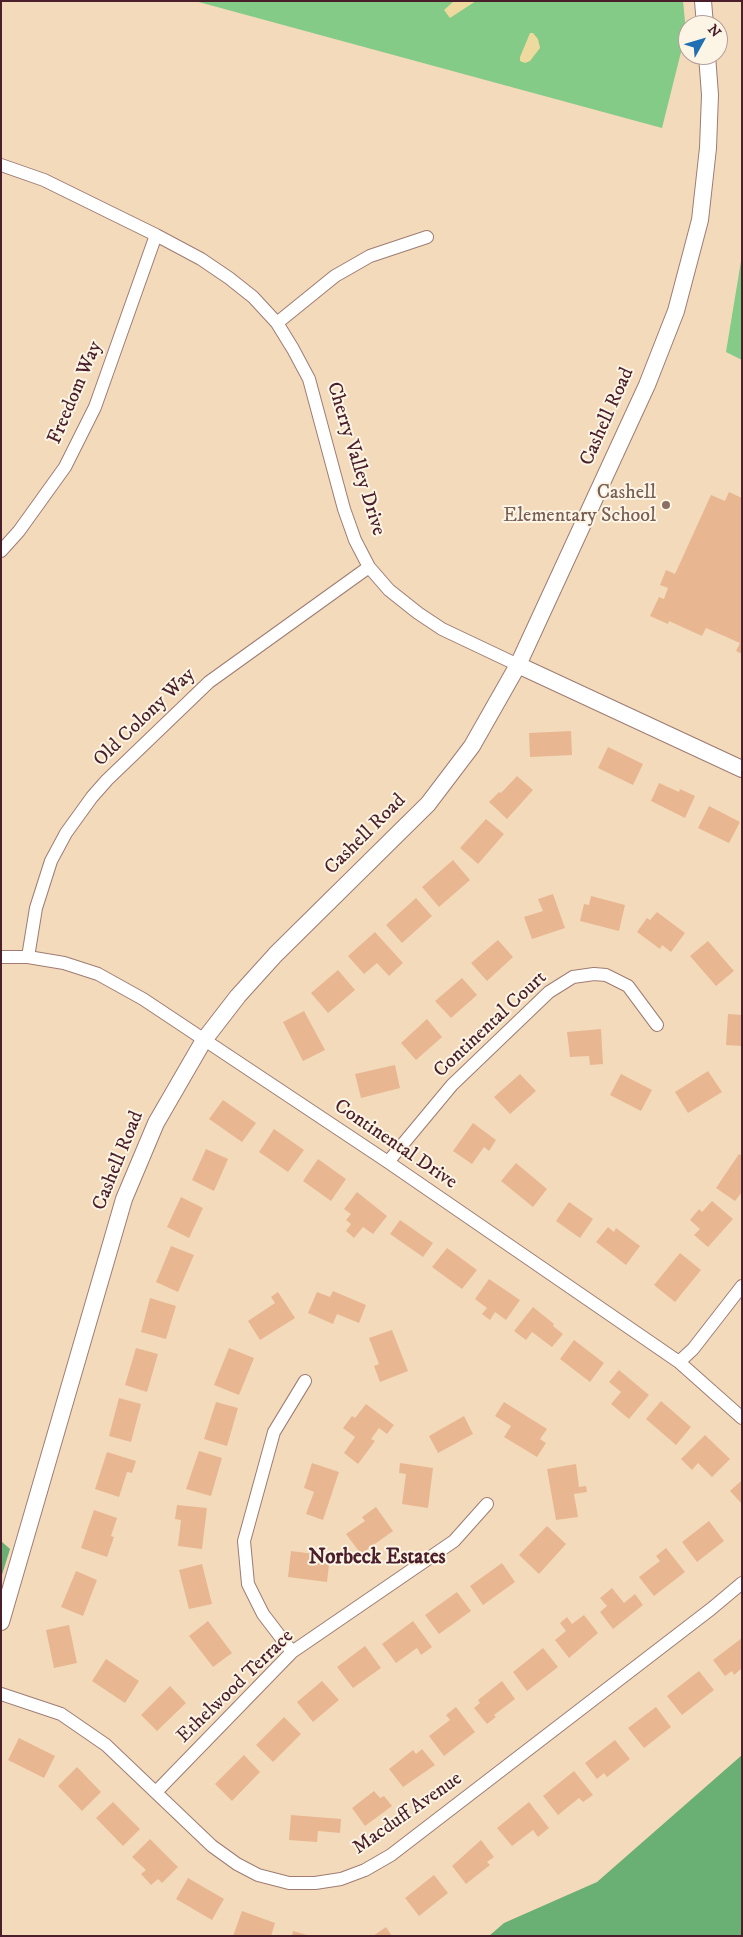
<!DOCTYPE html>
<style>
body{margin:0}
#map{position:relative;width:743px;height:1937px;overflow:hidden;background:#f3dabb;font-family:"IM FELL DW Pica",serif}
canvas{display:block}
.frame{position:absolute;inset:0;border:2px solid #4a1f2b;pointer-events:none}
.north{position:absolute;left:678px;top:15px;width:50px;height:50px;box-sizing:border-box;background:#fcf5e5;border:1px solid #b59f9b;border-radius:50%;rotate:51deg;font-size:14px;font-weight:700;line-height:20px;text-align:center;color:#4a1f2b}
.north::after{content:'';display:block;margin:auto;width:18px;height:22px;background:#1f6fb2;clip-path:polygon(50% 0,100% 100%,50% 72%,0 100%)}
</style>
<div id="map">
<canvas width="743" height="1937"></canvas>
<div class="frame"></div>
<div class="north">N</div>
</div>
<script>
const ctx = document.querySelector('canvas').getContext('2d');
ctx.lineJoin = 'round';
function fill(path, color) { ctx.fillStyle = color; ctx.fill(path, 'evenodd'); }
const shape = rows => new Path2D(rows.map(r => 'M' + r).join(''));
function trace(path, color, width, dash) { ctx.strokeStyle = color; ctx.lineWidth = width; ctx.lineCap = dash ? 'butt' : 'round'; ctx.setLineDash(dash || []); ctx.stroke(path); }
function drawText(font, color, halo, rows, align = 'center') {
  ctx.font = font + ' "IM FELL DW Pica",serif'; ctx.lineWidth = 4; ctx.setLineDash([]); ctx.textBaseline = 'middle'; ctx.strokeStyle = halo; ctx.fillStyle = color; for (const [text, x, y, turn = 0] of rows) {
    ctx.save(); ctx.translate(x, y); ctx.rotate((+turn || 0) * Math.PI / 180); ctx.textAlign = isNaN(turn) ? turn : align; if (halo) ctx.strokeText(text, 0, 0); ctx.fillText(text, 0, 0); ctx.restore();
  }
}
fill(shape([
 [195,1,683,1,686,32,662,128],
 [742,255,742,360,726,352]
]), '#83cb86');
fill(shape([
 [1,1541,10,1549,1,1578],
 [742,1755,742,1936,489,1936,504,1923,597,1882]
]), '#6aaf73');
fill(shape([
 [454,1,476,1,450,18,444,10],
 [530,33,533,33,538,39,540,48,530,61,525,63,520,61,520,57]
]), '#eeda9e');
fill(shape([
 [729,492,742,498,742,654,736,651,740,643,706,628,702,636,669,621,668,624,650,616,659,597,664,599,668,588,660,585,666,570,675,574,711,495,725,501],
 [571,731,572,755,530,757,529,733],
 [608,747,643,764,633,785,598,768],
 [517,776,533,790,507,819,489,802,499,792,501,793],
 [659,783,679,792,680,789,695,796,685,818,651,801],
 [709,806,740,822,729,843,698,828],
 [486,819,504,834,478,864,460,848],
 [453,860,470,880,439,907,422,887],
 [553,894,565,928,532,939,524,917,543,911,538,899],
 [591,896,625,905,619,931,580,921,584,904,589,905],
 [416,898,432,916,402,943,386,925],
 [657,912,685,933,671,952,662,945,660,949,637,932,647,918,650,920],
 [375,932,403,963,389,976,377,963,364,974,348,956],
 [498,940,513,957,487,981,471,963],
 [708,941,734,971,716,986,690,956],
 [338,970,355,990,328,1013,311,993],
 [462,978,477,995,451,1018,435,1001],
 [304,1011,325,1050,303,1061,283,1022],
 [728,1014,742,1015,742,1046,726,1045],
 [427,1019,442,1037,416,1060,401,1043],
 [601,1029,603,1064,590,1065,589,1056,570,1057,567,1032],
 [395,1065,400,1088,361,1098,355,1074],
 [708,1071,722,1092,688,1113,675,1092],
 [520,1074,536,1091,510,1114,494,1097],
 [621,1074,652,1090,641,1111,610,1095],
 [223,1100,256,1123,242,1142,209,1119],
 [473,1123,496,1140,489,1151,484,1147,472,1164,453,1151],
 [274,1129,304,1150,288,1172,259,1152],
 [206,1149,228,1159,214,1191,192,1180],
 [739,1154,742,1156,742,1192,735,1201,716,1188],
 [318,1159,346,1179,331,1201,303,1181],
 [516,1163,547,1189,533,1207,501,1181],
 [357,1192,387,1216,373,1234,363,1227,354,1238,346,1231,351,1224,346,1220,351,1214,344,1209],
 [181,1197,203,1208,189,1238,167,1227],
 [712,1201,733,1219,708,1247,694,1235,700,1229,690,1220,699,1209,702,1212],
 [569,1202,593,1219,580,1238,556,1221],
 [400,1220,433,1243,423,1257,390,1234],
 [608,1227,614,1232,616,1228,640,1246,626,1265,596,1242],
 [171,1246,194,1255,178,1292,156,1282],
 [447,1248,477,1270,462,1289,432,1267],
 [680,1253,701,1270,675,1302,654,1285],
 [489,1279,520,1300,506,1320,495,1312,490,1320,482,1314,487,1308,475,1299],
 [333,1291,366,1305,359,1323,337,1314,333,1324,308,1313,317,1292,330,1297],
 [278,1292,295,1318,260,1340,248,1321,275,1303,271,1297],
 [150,1298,176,1306,166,1339,141,1332],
 [533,1307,554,1324,553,1326,563,1334,552,1347,532,1332,526,1340,514,1331],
 [392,1330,408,1371,380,1382,374,1366,379,1364,369,1338],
 [574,1340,604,1363,590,1382,560,1359],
 [136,1348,158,1354,147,1392,125,1385],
 [229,1348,254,1358,239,1395,214,1385],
 [619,1370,649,1395,629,1419,611,1404,621,1392,609,1382],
 [119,1398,141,1404,131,1442,109,1436],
 [661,1401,691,1427,676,1445,646,1419],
 [216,1402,238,1408,227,1446,204,1439],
 [504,1402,547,1429,540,1439,546,1443,537,1457,504,1437,511,1426,495,1416],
 [366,1404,394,1425,387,1434,379,1428,371,1439,375,1441,358,1464,344,1453,355,1437,343,1428,352,1416,355,1418],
 [464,1416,473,1434,438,1453,429,1436],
 [705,1435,730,1459,712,1477,698,1463,692,1470,681,1459],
 [199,1451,222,1458,211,1496,186,1489],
 [107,1452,136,1461,132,1473,127,1472,119,1497,95,1489],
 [312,1463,339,1472,323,1520,306,1514,314,1492,304,1488],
 [400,1463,433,1468,428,1508,402,1504,406,1474,399,1473],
 [576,1464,579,1487,586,1486,587,1492,574,1494,578,1517,556,1520,547,1469],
 [742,1480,742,1504,730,1491],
 [177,1505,207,1508,202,1549,178,1546,181,1520,175,1519],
 [376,1507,393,1531,361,1554,346,1534,365,1521,362,1517],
 [94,1510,117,1518,111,1536,114,1537,107,1557,81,1548],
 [709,1521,724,1541,697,1562,682,1542],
 [547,1526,566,1544,539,1574,519,1555],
 [666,1548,685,1572,654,1596,639,1577,660,1561,656,1556],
 [291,1551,330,1556,327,1582,288,1577],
 [502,1563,515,1582,483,1605,470,1586],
 [202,1564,212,1604,189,1609,179,1570],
 [76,1571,97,1580,83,1616,61,1607],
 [612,1588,624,1603,635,1594,643,1605,613,1629,600,1612,607,1606,600,1598],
 [457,1592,471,1611,439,1634,425,1615],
 [584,1615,598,1633,569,1658,555,1640,566,1631,560,1623,567,1617,572,1624],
 [208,1621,232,1653,213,1667,189,1636],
 [413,1621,432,1647,421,1655,417,1648,396,1663,382,1644],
 [69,1625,77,1663,54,1668,46,1630],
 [742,1638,742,1668,734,1675,732,1671,725,1676,713,1660],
 [365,1646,381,1668,353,1688,337,1667],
 [543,1648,558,1667,527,1691,513,1672],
 [106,1659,139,1681,125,1703,92,1681],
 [699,1671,714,1690,682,1715,667,1696],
 [322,1681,339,1700,313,1722,297,1702],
 [502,1681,515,1699,494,1715,496,1717,487,1724,474,1708,480,1703,478,1700],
 [170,1686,186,1703,157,1731,141,1715],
 [456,1707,475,1732,444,1756,429,1736,450,1720,446,1715],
 [656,1707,671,1727,644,1748,628,1728],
 [284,1717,301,1734,273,1762,256,1745],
 [19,1738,55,1756,44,1778,8,1760],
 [615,1740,630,1759,607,1777,604,1773,597,1779,585,1763],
 [422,1749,435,1765,403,1787,389,1769,413,1750,416,1754],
 [244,1755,260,1772,232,1801,215,1784],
 [77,1767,101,1792,82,1811,58,1786],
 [574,1771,593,1795,583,1802,579,1798,558,1815,543,1796],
 [374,1791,380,1798,384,1796,392,1806,365,1826,352,1808],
 [113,1802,140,1829,123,1846,96,1818],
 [529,1802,549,1828,538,1837,533,1830,512,1846,497,1828],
 [291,1815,341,1819,340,1833,318,1831,317,1842,289,1840],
 [150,1839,178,1867,162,1883,158,1879,151,1885,141,1874,146,1870,132,1857],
 [481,1840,494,1857,487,1862,490,1865,466,1884,452,1866],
 [434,1875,448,1893,419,1916,405,1898],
 [188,1878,224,1899,212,1920,176,1899],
 [242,1911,275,1923,271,1936,233,1936],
 [386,1927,392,1936,373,1936],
 [293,1931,307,1935,307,1936,292,1936]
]), '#e8b792');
const minor = shape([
 [1,165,44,180,156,235,201,259,229,278,253,297,277,323,293,349,309,379,344,509,355,540,369,567,389,590,418,613,442,629,518,665],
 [277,323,335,276,370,256,427,237],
 [1,551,19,531,65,467,95,407,156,235],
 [1,957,28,957,64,963,98,974,143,999,388,1162,679,1362,742,1418],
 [28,957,36,908,51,861,66,833,92,797,107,780,209,682,369,567],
 [388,1162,452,1085,549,992,573,977,594,974,606,975,628,986,657,1025],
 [679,1362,693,1349,742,1286],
 [292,1652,263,1614,248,1584,244,1541,274,1432,305,1381],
 [1,1694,61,1714,106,1745,212,1846,237,1864,258,1875,289,1883,315,1883,341,1879,365,1870,391,1855,711,1609,742,1583],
 [156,1792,292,1652,454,1541,487,1504]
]);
const tertiary = shape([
 [703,1,705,25],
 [518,665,742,769],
 [1,1622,124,1199,156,1123,204,1040,238,996,276,954,428,804,472,746,518,665,647,385,676,311,700,220,708,148,710,95,707,55]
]);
trace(minor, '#9e7c73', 14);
trace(tertiary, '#9e7c73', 18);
trace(minor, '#fff', 12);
trace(tertiary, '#fff', 16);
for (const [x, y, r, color] of [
 [666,505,5,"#8d6e63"]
]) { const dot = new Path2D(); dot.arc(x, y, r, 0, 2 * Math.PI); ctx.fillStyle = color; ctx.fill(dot); trace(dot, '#fcf5e5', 2); }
drawText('20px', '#4a1f2b', '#fcf5e5', [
 ["Freedom Way",76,393,-67],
 ["Cashell Road",608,417,-66],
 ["Cherry Valley Drive",355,459,73],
 ["Old Colony Way",145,718,-44],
 ["Cashell Road",366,835,-45],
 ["Continental Court",491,1025,-43],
 ["Continental Drive",395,1145,34],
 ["Cashell Road",119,1161,-68],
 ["Ethelwood Terrace",236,1687,-44],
 ["Macduff Avenue",408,1814,-35]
]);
drawText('20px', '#785e54', '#fcf5e5', [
 ["Cashell",656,494],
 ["Elementary School",656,517]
], 'right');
drawText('bold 21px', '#4a1f2b', '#fcf5e5', [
 ["Norbeck Estates",377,1559]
]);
</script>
